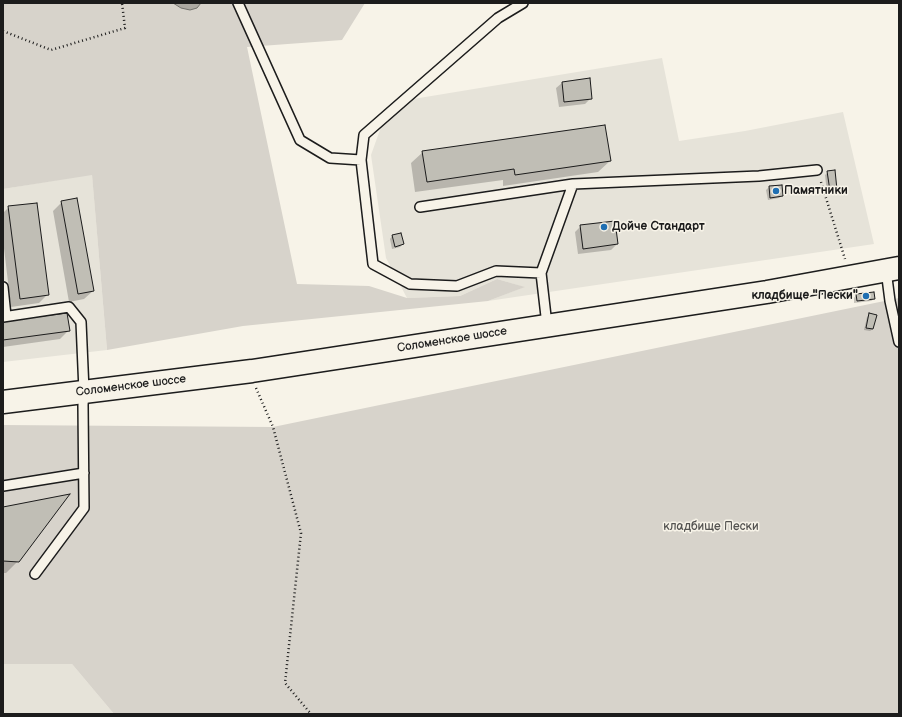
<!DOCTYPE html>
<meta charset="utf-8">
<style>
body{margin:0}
#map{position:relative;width:902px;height:717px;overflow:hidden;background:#f7f3e8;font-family:"Balsamiq Sans",sans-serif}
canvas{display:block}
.frame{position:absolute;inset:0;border:4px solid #1c1c1c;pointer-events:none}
</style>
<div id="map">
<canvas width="902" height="717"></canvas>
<div class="frame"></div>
</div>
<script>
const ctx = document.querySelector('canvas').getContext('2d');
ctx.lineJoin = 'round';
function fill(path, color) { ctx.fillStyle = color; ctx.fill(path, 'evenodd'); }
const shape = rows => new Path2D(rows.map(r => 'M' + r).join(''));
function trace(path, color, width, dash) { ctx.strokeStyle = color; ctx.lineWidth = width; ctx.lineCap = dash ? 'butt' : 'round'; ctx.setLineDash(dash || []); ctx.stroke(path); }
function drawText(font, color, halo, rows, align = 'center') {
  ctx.font = font + ' "Balsamiq Sans",sans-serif'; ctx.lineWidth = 3; ctx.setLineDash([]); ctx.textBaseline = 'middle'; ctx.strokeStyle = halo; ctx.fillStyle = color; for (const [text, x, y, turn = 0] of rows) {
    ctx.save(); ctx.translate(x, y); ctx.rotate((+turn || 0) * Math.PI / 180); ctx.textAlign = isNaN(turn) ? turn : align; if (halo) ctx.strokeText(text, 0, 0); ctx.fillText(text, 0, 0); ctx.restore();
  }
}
fill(shape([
 [662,58,679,141,745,131,843,112,874,244,488,301,524,287,497,279,460,296,407,298,386,258,371,155,381,127,401,101],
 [92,174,107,350,3,362,3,189],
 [3,664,72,664,114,714,3,714]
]), '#e6e3d9');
fill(shape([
 [3,3,173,3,181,8,197,8,201,3,365,3,342,40,247,47,297,284,369,286,407,298,460,296,497,279,525,287,488,301,243,326,107,350,92,175,3,189],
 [899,298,899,714,114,714,72,664,3,664,3,425,273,427]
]), '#d7d3cb');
const water = shape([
 [173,3,201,3,197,8,190,10,181,8,173,3]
]);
fill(water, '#aca9a2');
trace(water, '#72716c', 1);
fill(shape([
 [562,83,591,98,585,104,559,107,556,88],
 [423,152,610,161,598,172,503,186,503,180,415,192,411,163],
 [828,172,836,190,834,192,827,193,825,175],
 [781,186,782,195,779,198,768,200,766,190,769,187],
 [62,202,93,291,84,299,69,302,53,211],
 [9,207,47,295,39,303,11,307,3,240,3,213],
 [581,226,617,244,611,250,578,254,575,232],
 [400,234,403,244,400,247,392,249,390,239,392,236],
 [856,295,874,299,871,301,854,303,854,298],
 [870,314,873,329,870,331,864,330,867,317],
 [3,322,68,331,60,339,3,347],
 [3,508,18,561,6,573,3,573]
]), '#0003');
const building = shape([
 [590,78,592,99,564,102,562,82,590,78],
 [605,125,611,161,515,175,514,169,427,182,422,151,605,125],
 [835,170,837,190,830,191,827,171,835,170],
 [782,185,783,196,770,198,769,186,782,185],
 [77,198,94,291,78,294,61,201,77,198],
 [37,203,49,295,20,299,8,206,37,203],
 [615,221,618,244,583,249,580,225,615,221],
 [401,233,404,244,395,247,392,235,401,233],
 [874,292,875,299,857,301,856,294,874,292],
 [67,313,70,331,3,340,3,321,67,313],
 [869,313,877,315,873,329,866,328,869,313],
 [70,494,19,562,3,561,3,507,70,494]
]);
fill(building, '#c0beb5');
trace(building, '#1c1c1c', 1);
const lane = shape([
 [238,3,300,140,330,158,361,160],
 [523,3,498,18,364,135,361,160,373,264,410,284,457,286,496,271,541,273],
 [420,207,573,184],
 [886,270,890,301,899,342],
 [3,287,6,316],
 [3,317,69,307,81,322,84,391,83,405,84,508,35,574],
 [547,325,541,273,573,184,759,176,817,170],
 [3,486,84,473]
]);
const secondary = shape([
 [3,402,252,371,767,292,899,268]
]);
trace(lane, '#1c1c1c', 12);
trace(secondary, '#1c1c1c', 25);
trace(shape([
 [3,31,51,50,125,28,122,3],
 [821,182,845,259],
 [256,388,273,427,301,533,285,683,311,714]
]), '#1c1c1c', 2.5, [1, 3]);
trace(lane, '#f7f3e8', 9);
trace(secondary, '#f7f3e8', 22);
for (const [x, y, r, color] of [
 [776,191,4,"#1f6fb2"],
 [604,227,4,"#1f6fb2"],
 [866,296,4,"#1f6fb2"]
]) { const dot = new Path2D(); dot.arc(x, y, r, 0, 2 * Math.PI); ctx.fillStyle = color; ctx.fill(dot); trace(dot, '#f7f3e8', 1.5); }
drawText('bold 12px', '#1c1c1c', '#f7f3e8', [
 ["Памятники",784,191],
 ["Дойче Стандарт",612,227],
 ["кладбище \"Пески\"",858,296,"right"]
], 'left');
drawText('12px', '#1c1c1c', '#f7f3e8', [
 ["Соломенское шоссе",452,340,-9],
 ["Соломенское шоссе",131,386,-7]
]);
drawText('12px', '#545351', '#f7f3e8', [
 ["кладбище Пески",711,527]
]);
</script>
